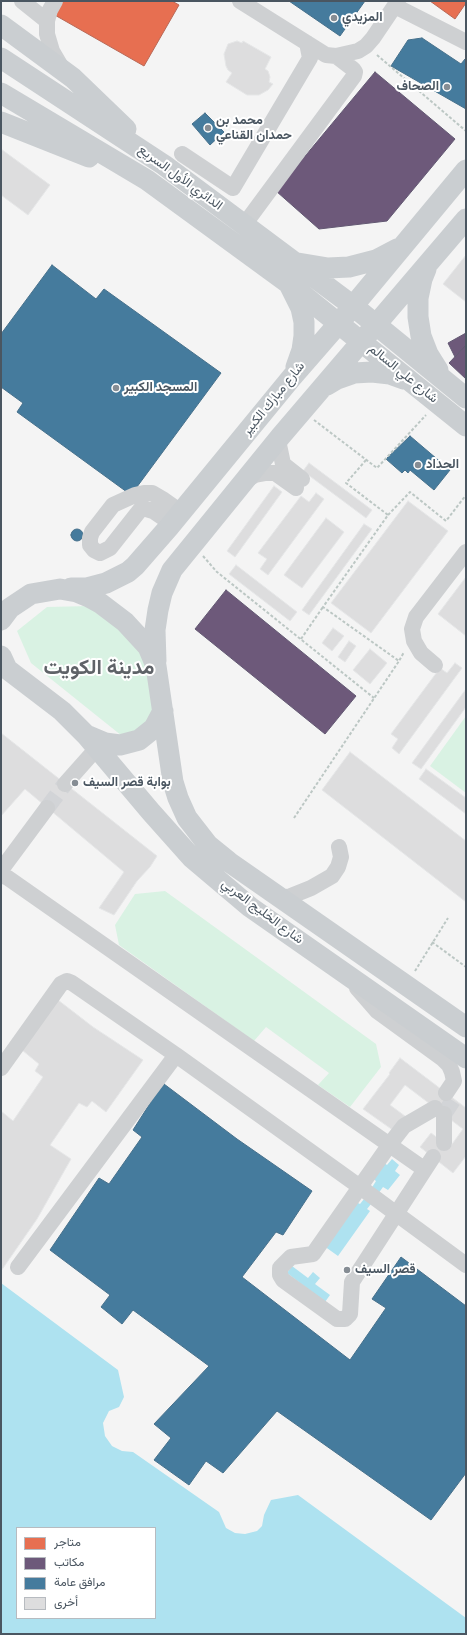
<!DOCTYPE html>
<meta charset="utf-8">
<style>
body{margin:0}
#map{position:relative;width:467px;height:1635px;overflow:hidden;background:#f4f4f4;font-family:"Roboto Condensed",Vazirmatn,sans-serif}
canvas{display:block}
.frame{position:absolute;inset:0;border:2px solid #4a5661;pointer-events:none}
.legend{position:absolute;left:16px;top:1527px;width:140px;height:92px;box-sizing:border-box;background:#fff;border:1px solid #b7bbc0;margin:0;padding:5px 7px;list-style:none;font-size:12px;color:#4a5661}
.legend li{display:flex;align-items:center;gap:8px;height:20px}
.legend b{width:20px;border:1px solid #b7bbc0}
</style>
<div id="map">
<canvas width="467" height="1635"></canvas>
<div class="frame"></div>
<ul class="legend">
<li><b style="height:11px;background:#e76f51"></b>متاجر</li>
<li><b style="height:11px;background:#6d597a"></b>مكاتب</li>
<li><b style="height:11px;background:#457b9d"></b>مرافق عامة</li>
<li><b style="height:11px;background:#ddddde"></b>أخرى</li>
</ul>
</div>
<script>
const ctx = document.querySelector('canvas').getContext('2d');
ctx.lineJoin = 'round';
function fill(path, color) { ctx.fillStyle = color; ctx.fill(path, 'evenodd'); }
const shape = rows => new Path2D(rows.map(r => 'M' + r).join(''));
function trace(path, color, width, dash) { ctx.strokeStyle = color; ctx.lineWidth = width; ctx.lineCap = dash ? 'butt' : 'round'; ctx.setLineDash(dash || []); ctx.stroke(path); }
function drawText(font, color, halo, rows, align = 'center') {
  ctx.font = font + ' "Roboto Condensed",Vazirmatn,sans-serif'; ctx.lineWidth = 4; ctx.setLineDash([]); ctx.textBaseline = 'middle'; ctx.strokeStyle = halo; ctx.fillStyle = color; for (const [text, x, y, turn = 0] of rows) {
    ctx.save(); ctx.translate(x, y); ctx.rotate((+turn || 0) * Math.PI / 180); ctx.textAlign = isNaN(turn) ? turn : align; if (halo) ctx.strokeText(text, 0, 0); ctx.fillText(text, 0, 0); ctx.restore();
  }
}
fill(shape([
 [90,606,123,633,155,666,161,710,127,740,31,663,17,631,47,607],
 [466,716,466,793,430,766],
 [165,891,376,1044,381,1067,350,1107,318,1085,329,1073,266,1027,254,1041,119,945,115,925,135,894]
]), '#d9f2e3');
fill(shape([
 [392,1159,399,1165,395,1171,400,1175,388,1190,383,1187,378,1194,371,1189,376,1181,372,1178,383,1162,387,1165],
 [364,1199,371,1204,367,1209,370,1211,338,1256,324,1246,356,1202,360,1204],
 [292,1266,308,1278,313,1272,320,1278,315,1284,330,1295,325,1302,287,1273],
 [1,1283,118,1370,124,1397,119,1407,109,1411,103,1423,105,1436,112,1446,122,1451,133,1452,219,1512,226,1528,235,1533,245,1534,257,1531,262,1526,264,1515,271,1500,298,1495,466,1618,466,1634,1,1634],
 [17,1528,155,1528,155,1618,17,1618]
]), '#aee2f0');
const shops = shape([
 [61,1,172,1,179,5,144,66,53,14,61,1],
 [430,1,466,1,466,3,455,19,430,1]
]);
fill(shops, '#e76f51');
trace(shops, '#b86856', 1);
const offices = shape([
 [375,72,455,139,387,221,319,229,276,191,375,72],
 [466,333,466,345,455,357,448,343,466,333],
 [466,345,466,379,449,363,466,345],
 [226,590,356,696,325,734,195,629,226,590]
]);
fill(offices, '#6d597a');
trace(offices, '#625872', 1);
const public = shape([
 [289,1,365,1,340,36,289,1],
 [422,38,461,64,465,59,466,59,466,109,391,66,408,40,422,38],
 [205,113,224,132,210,145,192,124,205,113],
 [52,265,96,299,104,289,221,373,131,495,17,412,23,403,1,387,1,334,52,265],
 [410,436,450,470,434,490,410,470,408,473,405,470,402,473,386,459,410,436],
 '71 535a6 6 0 1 1 12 0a6 6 0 1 1-12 0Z',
 [164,1084,237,1139,312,1191,283,1235,276,1232,242,1277,350,1360,386,1308,372,1299,401,1257,466,1306,465,1443,466,1473,431,1520,277,1411,223,1473,206,1461,189,1485,154,1460,171,1438,154,1424,209,1366,133,1310,122,1324,101,1307,110,1295,50,1250,99,1178,109,1184,142,1137,133,1130,154,1097,164,1084]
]);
fill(public, '#457b9d');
trace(public, '#46708b', 1);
const building = shape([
 [237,41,242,43,243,41,271,57,265,69,268,71,270,77,269,82,273,84,268,90,259,95,247,95,226,82,232,73,228,70,226,66,224,54,228,44,237,41],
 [1,149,50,185,28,215,1,195,1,149],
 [466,255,466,302,443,284,466,255],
 [309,463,372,510,366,518,303,471,309,463],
 [274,486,282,492,235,557,227,551,274,486],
 [316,493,324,499,268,575,260,569,267,559,258,553,301,496,309,502,316,493],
 [408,501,448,531,371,633,331,603,408,501],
 [326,518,344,532,302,588,284,575,326,518],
 [364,524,372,529,309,615,302,610,364,524],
 [236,565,297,612,290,621,229,574,236,565],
 [466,577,466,636,438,614,466,577],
 [333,628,344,636,332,651,322,643,333,628],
 [349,641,356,646,345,662,338,657,349,641],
 [370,649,387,663,370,684,353,670,370,649],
 [455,663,462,668,399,754,392,748,398,739,391,734,440,668,447,673,455,663],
 [466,689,466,707,421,769,412,763,466,689],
 [1,733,157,856,150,867,137,881,114,915,99,908,124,872,25,789,1,816,1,733],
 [350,752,466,841,466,902,322,790,350,752],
 [426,769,466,798,466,814,419,779,426,769],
 [58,1000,93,1027,143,1060,106,1112,92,1101,87,1107,79,1103,50,1145,71,1159,37,1219,1,1271,1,1111,13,1121,43,1077,35,1071,39,1064,22,1050,58,1000],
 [400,1058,466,1108,466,1156,453,1173,420,1147,431,1133,450,1147,463,1129,405,1085,390,1105,409,1119,397,1133,363,1109,390,1074,389,1073,400,1058]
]);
fill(building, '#ddddde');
trace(building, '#e5e6e7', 1);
trace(shape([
 [47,808,65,784],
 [444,1114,454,1099]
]), '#d2d4d7', 16, [16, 8]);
trace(shape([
 [377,55,466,131],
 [314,420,377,468,426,415],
 [366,460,346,483,388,515,323,607,399,661,404,652],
 [388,515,410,492,446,521,466,495],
 [203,556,217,572,374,698],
 [301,639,323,607],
 [294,818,399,661],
 [432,942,466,967],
 [415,971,448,918]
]), '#bcc7c4', 2, [3, 2]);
trace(shape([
 [22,1,47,21],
 [55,1,50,10,47,21,47,34,52,51,62,68],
 [240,1,326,55,336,56,358,51,366,46,373,38,398,1],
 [395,6,466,42],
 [182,154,233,188,310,58,307,43],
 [244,225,354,76,355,72,353,69,336,56],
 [280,437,279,445,283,464,302,479],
 [245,481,255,475,266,473,275,473,296,488],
 [172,524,153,511,143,508,140,510,110,548,100,553,94,550,90,545,90,538,92,532,113,505,135,495,144,493,152,493,164,500,181,512],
 [435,665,421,653,414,641,412,629,416,617,466,552],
 [65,784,97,748],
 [1,870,47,808],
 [1,875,8,878,424,1169],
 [280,898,291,896,311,888,332,876,338,867,341,857,339,847],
 [357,988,377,1011,443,1059,449,1065,452,1072,454,1081,446,1093],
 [1,1068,61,984,67,981,72,983,176,1055],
 [444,1114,444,1143],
 [433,1157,352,1282,350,1314,345,1319,337,1319,283,1280,280,1275,280,1268,291,1257,313,1254,390,1144,404,1126,435,1108],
 [18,1267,176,1055,360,1187,466,1265]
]), '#ced0d2', 16);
trace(shape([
 [1,25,73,78,126,129],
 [1,58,164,165,353,306,466,398],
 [1,93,147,180,288,283,466,426],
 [1,122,89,157],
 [298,263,328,268,349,267,376,260,397,249],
 [426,269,422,279,418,298,418,317,421,336,428,354,438,370],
 [290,286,301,308,304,322,304,336,302,350,296,367],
 [327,385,337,379,354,373,372,372,390,374,404,379],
 [71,588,87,588,106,583,128,572,135,566,169,527,292,377,339,323,466,170],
 [1,620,10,608,31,594,60,589,77,592,89,597,100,603,125,622,148,647,156,666,173,782,178,798,187,818,208,845,229,862,466,1027],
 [1,656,7,669,62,711,86,735,105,743,120,745,139,740,154,728,163,711],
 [156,661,155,630,158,610,162,593,172,570,280,437,466,219],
 [86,735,151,812,192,858,250,907,466,1058]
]), '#caced1', 21);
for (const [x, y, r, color] of [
 [334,18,4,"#868d94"],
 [447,87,4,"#868d94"],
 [208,128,4,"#868d94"],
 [116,388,4,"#868d94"],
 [418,465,4,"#868d94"],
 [75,783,4,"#868d94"],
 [347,1270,4,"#868d94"]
]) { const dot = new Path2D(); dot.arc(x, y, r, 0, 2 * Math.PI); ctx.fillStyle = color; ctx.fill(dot); trace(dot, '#fff', 1.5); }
drawText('bold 13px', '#4a5661', '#fff', [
 ["المزيدي",342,18],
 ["الصحاف",439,87,"right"],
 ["محمد بن",216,121],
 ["حمدان القناعي",216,136],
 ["المسجد الكبير",124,388],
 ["الحداد",426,465],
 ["بوابة قصر السيف",83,783],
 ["قصر السيف",355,1270]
], 'left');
drawText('13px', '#4a5661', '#fff', [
 ["الدائري الأول السريع",180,178,36],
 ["شارع علي السالم",403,374,39],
 ["شارع مبارك الكبير",274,399,-51],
 ["شارع الخليج العربي",262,912,37]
]);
drawText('bold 21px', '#5f6368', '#fff', [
 ["مدينة الكويت",99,669]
]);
</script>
